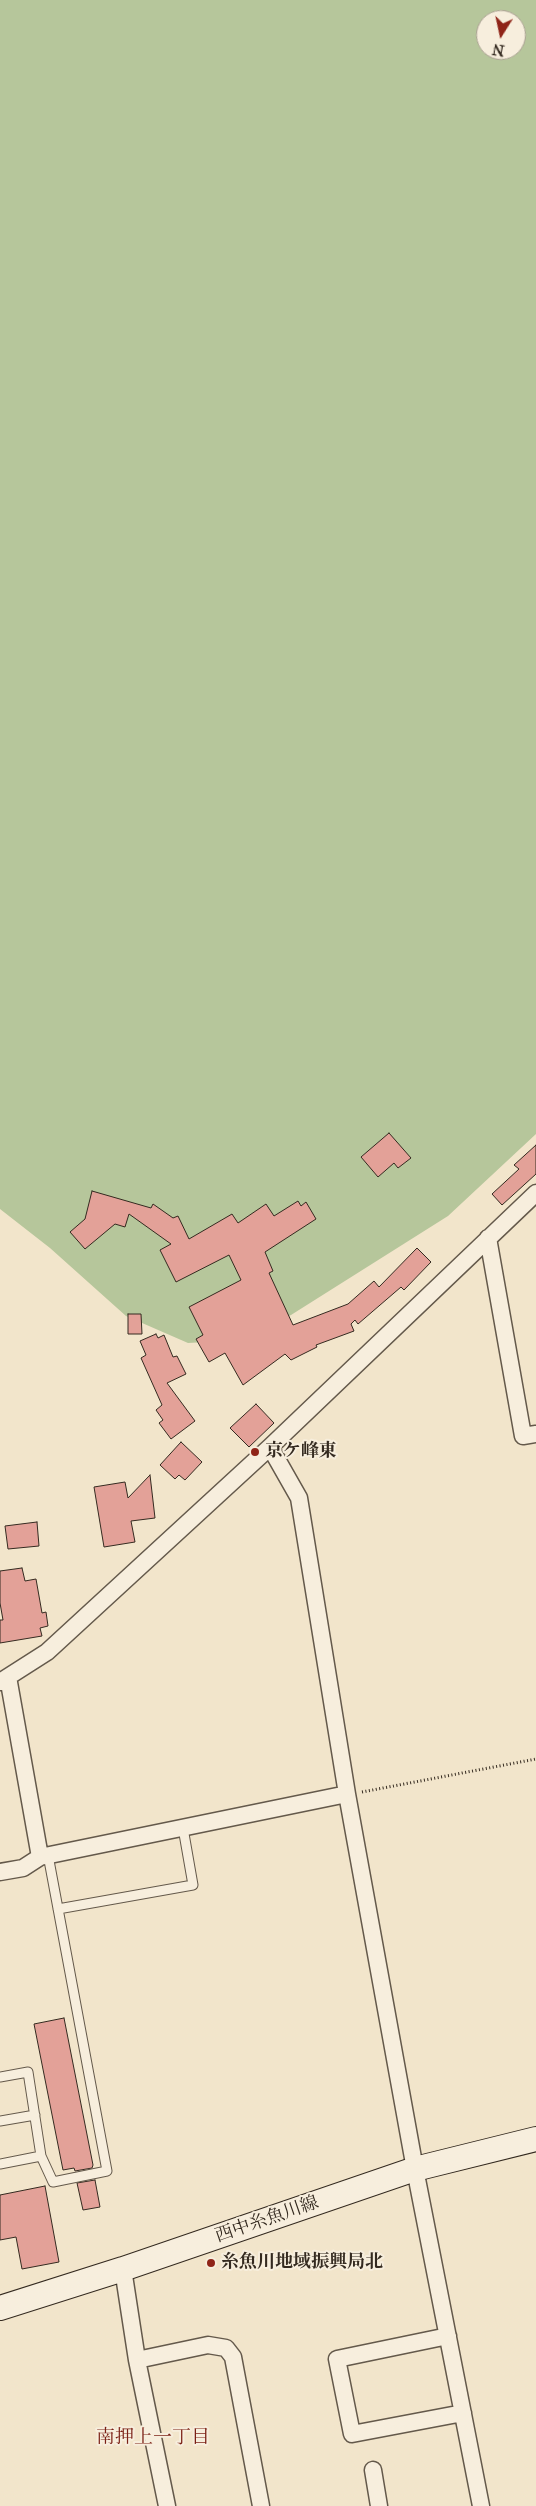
<!DOCTYPE html>
<meta charset="utf-8">
<style>
body{margin:0}
#map{position:relative;width:536px;height:2506px;overflow:hidden;background:#f2e5cb;font-family:"IM FELL Great Primer",serif}
canvas{display:block}
.north{position:absolute;left:476px;top:10px;width:50px;height:50px;box-sizing:border-box;background:#f7eedd;border:1px solid #a9a091;border-radius:50%;rotate:190deg;font-size:14px;font-weight:700;line-height:20px;text-align:center;color:#342a20}
.north::after{content:'';display:block;margin:auto;width:18px;height:22px;background:#8f2418;clip-path:polygon(50% 0,100% 100%,50% 72%,0 100%)}
</style>
<div id="map">
<canvas width="536" height="2506"></canvas>
<div class="north">N</div>
</div>
<script>
const ctx = document.querySelector('canvas').getContext('2d');
ctx.lineJoin = 'round';
function fill(path, color) { ctx.fillStyle = color; ctx.fill(path, 'evenodd'); }
const shape = rows => new Path2D(rows.map(r => 'M' + r).join(''));
function trace(path, color, width, dash) { ctx.strokeStyle = color; ctx.lineWidth = width; ctx.lineCap = dash ? 'butt' : 'round'; ctx.setLineDash(dash || []); ctx.stroke(path); }
function drawText(font, color, halo, rows, align = 'center') {
  ctx.font = font + ' "IM FELL Great Primer","Noto Serif JP",serif'; ctx.lineWidth = 4; ctx.setLineDash([]); ctx.textBaseline = 'middle'; ctx.strokeStyle = halo; ctx.fillStyle = color; for (const [text, x, y, turn = 0] of rows) {
    ctx.save(); ctx.translate(x, y); ctx.rotate((+turn || 0) * Math.PI / 180); ctx.textAlign = isNaN(turn) ? turn : align; if (halo) ctx.strokeText(text, 0, 0); ctx.fillText(text, 0, 0); ctx.restore();
  }
}
fill(shape([
 [0,0,536,0,536,1134,448,1216,291,1315,241,1340,188,1343,126,1316,50,1248,0,1209],
 [486,20,516,20,516,50,486,50]
]), '#b6c69b');
const building = shape([
 [389,1133,411,1158,398,1168,394,1163,378,1177,361,1157,389,1133],
 [536,1145,536,1174,502,1205,492,1194,519,1169,514,1165,536,1145],
 [92,1191,151,1208,153,1204,173,1218,178,1216,189,1239,232,1214,238,1223,266,1204,274,1216,298,1201,301,1206,306,1202,316,1219,265,1252,273,1271,269,1273,293,1325,348,1304,374,1281,379,1287,417,1248,431,1262,404,1290,401,1287,358,1324,355,1320,351,1324,354,1331,316,1345,317,1347,291,1360,285,1354,243,1385,225,1353,209,1362,196,1339,203,1335,189,1307,241,1280,229,1255,176,1282,160,1250,171,1244,129,1214,125,1227,115,1224,85,1249,70,1232,85,1219,92,1191],
 [128,1314,141,1314,142,1334,128,1334,128,1314],
 [156,1334,158,1338,164,1335,173,1357,177,1356,186,1374,167,1383,195,1421,171,1439,159,1423,163,1420,156,1410,162,1405,141,1358,146,1355,140,1341,156,1334],
 [256,1404,274,1423,249,1447,230,1428,256,1404],
 [181,1442,202,1462,185,1480,179,1475,175,1479,160,1465,181,1442],
 [150,1475,155,1518,131,1521,135,1542,104,1547,94,1487,125,1482,128,1498,150,1475],
 [37,1522,39,1546,8,1549,5,1526,37,1522],
 [22,1568,25,1581,36,1579,42,1613,46,1612,48,1626,40,1628,42,1636,0,1643,0,1620,3,1620,0,1603,0,1571,22,1568],
 [64,2018,93,2165,92,2168,75,2171,74,2168,63,2170,34,2024,64,2018],
 [95,2180,100,2207,83,2210,77,2183,95,2180],
 [45,2186,59,2262,22,2269,16,2237,0,2240,0,2195,45,2186]
]);
fill(building, '#e3a198');
trace(building, '#342a20', 1);
const service = shape([
 [58,1909,193,1885,183,1828],
 [0,2077,28,2072,41,2156,53,2182,107,2171,48,1855],
 [0,2121,35,2115],
 [0,2164,41,2156]
]);
const minor = shape([
 [488,1238,523,1436,536,1434],
 [270,1447,299,1498,347,1794,415,2169,481,2506],
 [8,1677,40,1857],
 [0,1682,47,1652,270,1447,536,1193],
 [0,1872,23,1868,40,1857,347,1794],
 [123,2269,137,2360,167,2506],
 [448,2336,337,2359,352,2434,463,2413],
 [137,2360,208,2345,226,2348,233,2357,261,2506],
 [373,2470,379,2506]
]);
const secondary = shape([
 [0,2308,123,2269,415,2169,536,2139]
]);
trace(service, '#64594b', 11);
trace(minor, '#64594b', 19);
trace(secondary, '#342a20', 26);
trace(shape([
 [362,1792,536,1759]
]), '#342a20', 3, [1, 2.5]);
trace(service, '#f7eedd', 9);
trace(minor, '#f7eedd', 16);
trace(secondary, '#f7eedd', 24);
for (const [x, y, r, color] of [
 [255,1452,5,"#8f2418"],
 [211,2263,5,"#8f2418"]
]) { const dot = new Path2D(); dot.arc(x, y, r, 0, 2 * Math.PI); ctx.fillStyle = color; ctx.fill(dot); trace(dot, '#f7eedd', 2); }
drawText('bold 18px', '#342a20', '#f7eedd', [
 ["京ケ峰東",265,1452],
 ["糸魚川地域振興局北",221,2263]
], 'left');
drawText('18px', '#342a20', '#f7eedd', [
 ["西中糸魚川線",267,2220,-19]
]);
drawText('19px', '#7a1f14', '#f7eedd', [
 ["南押上一丁目",153,2438]
]);
</script>
